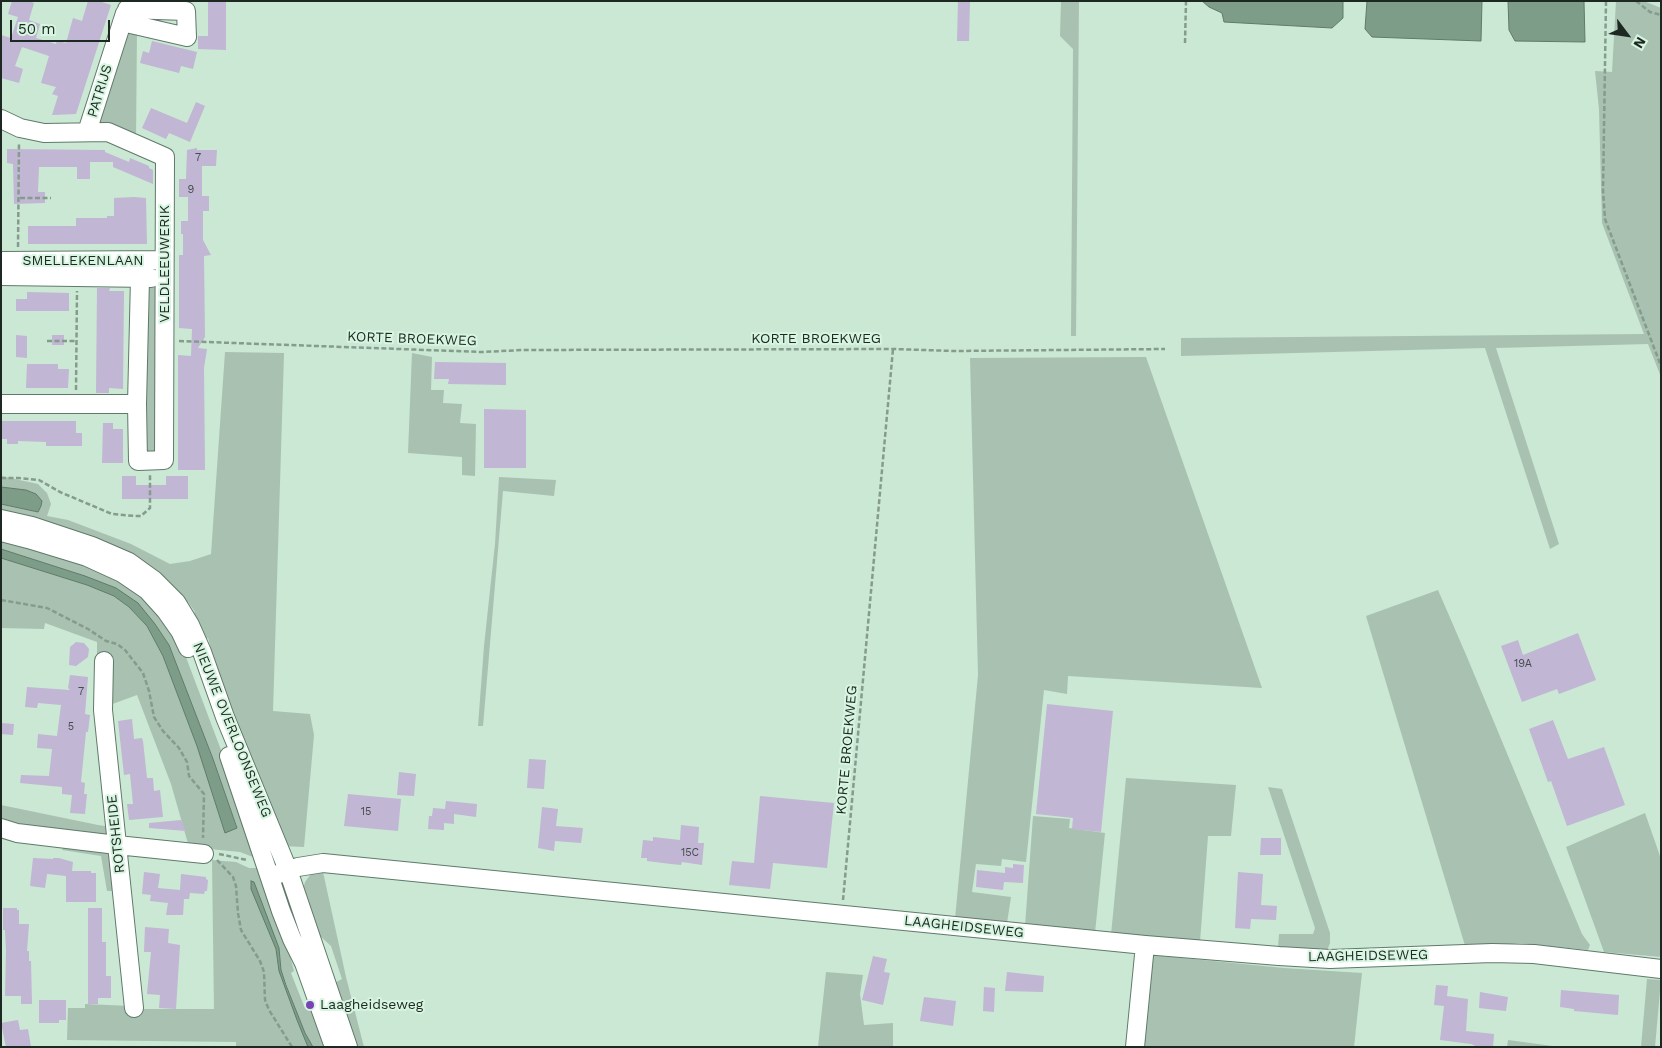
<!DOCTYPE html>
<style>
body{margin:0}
#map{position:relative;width:1662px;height:1048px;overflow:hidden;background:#cae8d4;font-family:"Work Sans",sans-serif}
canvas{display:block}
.frame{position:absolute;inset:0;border:2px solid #1c2821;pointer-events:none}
.north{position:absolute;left:1602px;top:10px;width:50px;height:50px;-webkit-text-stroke:4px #d7f5e1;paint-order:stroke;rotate:121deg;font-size:14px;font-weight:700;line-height:20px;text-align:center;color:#1c2821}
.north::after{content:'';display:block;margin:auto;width:18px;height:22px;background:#1c2821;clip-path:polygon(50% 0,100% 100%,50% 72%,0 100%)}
.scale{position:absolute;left:10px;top:20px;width:100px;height:22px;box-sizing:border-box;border:2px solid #1c2821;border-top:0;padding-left:6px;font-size:15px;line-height:18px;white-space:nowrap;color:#1c2821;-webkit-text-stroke:4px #d7f5e1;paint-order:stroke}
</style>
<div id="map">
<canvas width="1662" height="1048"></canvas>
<div class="frame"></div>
<div class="north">N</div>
<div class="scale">50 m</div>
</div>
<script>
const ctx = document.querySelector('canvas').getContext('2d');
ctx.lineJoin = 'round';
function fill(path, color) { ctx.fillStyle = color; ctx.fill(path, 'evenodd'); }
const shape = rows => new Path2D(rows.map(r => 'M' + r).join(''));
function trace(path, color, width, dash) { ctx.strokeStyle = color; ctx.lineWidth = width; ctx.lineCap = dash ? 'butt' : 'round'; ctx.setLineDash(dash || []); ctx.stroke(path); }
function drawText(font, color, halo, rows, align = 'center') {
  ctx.font = font + ' "Work Sans",sans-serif'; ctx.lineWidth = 4; ctx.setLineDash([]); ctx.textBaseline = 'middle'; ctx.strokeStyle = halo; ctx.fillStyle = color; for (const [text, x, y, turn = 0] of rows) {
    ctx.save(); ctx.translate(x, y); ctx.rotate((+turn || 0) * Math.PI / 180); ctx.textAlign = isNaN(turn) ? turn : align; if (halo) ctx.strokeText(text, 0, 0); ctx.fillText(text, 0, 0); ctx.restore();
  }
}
fill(shape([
 [1061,1,1079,1,1076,336,1071,336,1073,49,1060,36],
 [1616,1,1644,1,1661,8,1661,377,1648,344,1496,348,1559,544,1550,549,1485,348,1181,356,1181,338,1644,334,1602,223,1599,109,1595,71,1612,72],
 [125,27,137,30,136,139,100,125,97,121],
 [152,285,158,287,156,453,146,454,142,293,145,287],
 [225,352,284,353,273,711,310,714,314,735,304,847,281,846,205,651,211,649,208,638,202,640,189,616,195,612,188,602,183,606,1,516,1,504,37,512,36,494,26,491,1,487,1,476,38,484,47,493,51,504,47,516,68,520,131,544,170,564,190,561,211,554],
 [412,353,432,357,431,390,444,390,443,403,462,404,460,423,476,424,475,476,462,475,462,457,408,453],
 [1146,357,1262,688,1068,676,1067,694,1044,690,1026,862,1002,859,1001,866,976,864,972,892,1011,897,1007,923,955,919,978,675,970,358],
 [499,477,556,480,554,496,503,491,483,726,478,726,484,646,495,544],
 [1,536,13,539,130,582,178,636,235,787,258,856,253,857,240,852,189,847,171,784,137,695,107,706,97,660,97,642,45,623,44,629,1,628,1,558,87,585,114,596,129,607,147,626,163,656,197,746,225,832,237,827,213,759,169,645,155,624,85,576,1,549],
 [1438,590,1467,657,1582,934,1590,945,1588,950,1520,943,1466,949,1366,616],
 [1126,778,1236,785,1231,836,1208,836,1200,942,1111,935],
 [1268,787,1282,789,1330,933,1330,943,1327,951,1278,947,1279,934,1313,934,1315,928],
 [1,805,98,825,112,827,107,838,1,822],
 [1645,813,1661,859,1661,957,1604,952,1566,847],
 [1033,816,1070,819,1069,828,1105,833,1095,933,1025,926],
 [65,844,110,851,117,891,107,891,101,856,62,850],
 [212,860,236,862,249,868,257,868,286,940,294,971,291,973,304,1006,311,1005,331,1047,313,1047,305,1033,281,970,279,948,250,883,276,949,279,971,308,1047,236,1047,236,1042,67,1040,68,1008,85,1008,85,1004,131,1006,131,1009,214,1009],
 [316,872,323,872,346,977,364,1047,352,1047,339,1008,336,982,342,979,331,946,320,936,303,889,305,882,310,875],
 [1152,955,1284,968,1362,973,1354,1047,1144,1047],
 [826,972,863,975,860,994,864,1025,893,1023,893,1047,818,1047],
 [1647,979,1661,980,1655,1047,1641,1047],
 [1508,1040,1560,1047,1507,1047]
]), '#a9c1b1');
const water = shape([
 [1202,1,1343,1,1343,18,1332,28,1224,22,1222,13,1209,7,1202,1],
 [1367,1,1482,1,1481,41,1372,37,1365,29,1367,1],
 [1508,1,1584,1,1585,42,1515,41,1509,30,1508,1],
 [1,487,26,490,36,494,42,501,41,506,38,512,1,504,1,487],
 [1,549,85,576,116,588,138,603,155,624,169,645,213,759,237,828,225,833,197,746,163,656,147,626,129,607,114,596,87,585,1,558,1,549],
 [251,881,254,882,279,948,281,970,286,985,305,1033,313,1047,308,1047,297,1020,279,971,276,949,251,889,251,881]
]);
fill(water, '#7d9d89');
trace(water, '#607a6a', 1);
fill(shape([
 [12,1,28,1,34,3,29,20,40,24,36,38,56,44,57,40,66,43,73,18,82,21,88,1,99,1,111,5,76,114,52,115,58,96,52,94,56,87,41,83,49,56,22,47,15,66,23,69,19,83,1,78,1,35,11,38,18,17,8,14],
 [208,1,226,1,226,50,198,49,198,36,208,36],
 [958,1,970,1,969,41,957,41],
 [152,41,197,52,193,69,181,66,179,73,140,63,143,51,149,53],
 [196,102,205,106,190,142,169,133,166,139,142,128,151,108,187,123],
 [197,148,197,150,217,150,216,166,202,166,202,196,209,196,209,211,203,211,203,240,211,255,204,256,205,337,198,348,207,349,204,368,205,470,178,470,178,355,191,356,192,329,179,328,179,255,183,255,183,234,181,234,181,221,188,221,188,197,179,197,179,179,186,179,187,150],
 [7,149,105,150,105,152,129,162,130,158,149,166,149,168,153,170,153,184,113,167,113,162,90,162,90,179,77,179,77,167,39,167,38,192,45,192,45,203,14,204,13,164,7,163],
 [134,197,146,198,147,244,28,244,28,226,76,226,76,218,107,218,107,216,114,216,114,198],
 [97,288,110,288,109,291,124,291,123,389,109,388,109,393,96,393],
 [27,292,69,293,69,311,16,311,16,299,27,299],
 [16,335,27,336,27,358,16,357],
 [52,335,64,335,64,345,52,345],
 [435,362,506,363,506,385,448,384,449,379,434,379],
 [27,364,58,364,58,369,69,369,68,388,26,388],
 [484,409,526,410,526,468,484,468],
 [1,421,76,421,76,433,82,433,82,446,46,446,46,442,18,441,18,444,7,444,7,439,1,439],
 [103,423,113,423,113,429,123,429,123,463,102,463],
 [122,476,136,476,136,485,166,485,166,476,188,476,188,499,122,499],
 [1578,633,1596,680,1559,694,1557,689,1522,702,1501,646,1518,640,1523,655],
 [76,642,84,643,89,649,88,657,76,666,69,665,70,647],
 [70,675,88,677,85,714,90,715,88,732,86,732,81,782,85,783,84,794,87,794,85,814,70,813,72,795,62,794,62,787,20,783,21,775,49,776,52,749,37,748,38,734,57,736,61,705,38,703,37,708,25,707,27,687,70,690,68,688],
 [1047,704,1113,711,1101,832,1072,829,1073,818,1036,814],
 [132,719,134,739,142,738,143,741,147,778,153,778,154,791,160,790,163,817,129,820,127,804,133,804,130,774,124,775,118,721],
 [1553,720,1568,759,1604,747,1625,805,1567,826,1551,781,1548,782,1529,729],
 [1,723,14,724,13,735,1,734],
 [529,759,546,760,544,789,527,788],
 [399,772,416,774,414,796,397,795],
 [348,794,401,799,398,831,344,826],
 [760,796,834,803,827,868,773,863,770,889,729,885,732,861,754,863],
 [446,801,477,804,476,817,454,814,454,824,444,823,444,830,428,829,429,816,432,816,433,808,445,809],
 [542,807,558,809,556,826,583,828,581,843,555,841,554,851,538,848],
 [181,820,186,831,149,828,149,823],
 [681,825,699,827,698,843,704,843,702,865,682,862,681,865,671,864,647,861,647,858,641,858,643,840,653,841,653,837,680,840],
 [1261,838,1281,838,1281,855,1260,855],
 [33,858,53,859,53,858,59,858,73,862,72,871,91,871,91,873,96,873,96,902,66,902,66,876,47,874,45,888,30,886],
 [1013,864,1024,865,1023,883,1004,882,1003,890,976,887,977,870,1005,873,1005,867,1013,868],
 [144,872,160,874,158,888,180,890,181,874,206,877,206,879,208,880,207,891,205,891,204,894,190,893,189,899,184,899,183,915,166,915,168,903,150,901,151,895,142,894],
 [1238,872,1263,874,1261,905,1277,906,1276,920,1251,919,1250,929,1235,928],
 [3,908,17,908,17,910,19,910,19,924,29,924,27,951,29,951,29,961,31,961,32,1004,21,1004,21,996,5,996,6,951,5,930,3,930],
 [88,908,102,908,102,942,106,942,106,976,111,976,111,998,98,998,98,1004,88,1004],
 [145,927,169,929,168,943,180,945,176,1009,159,1008,160,995,147,994,151,952,144,952],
 [873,956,887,959,884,972,890,973,883,1005,862,1000],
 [1007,972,1044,976,1043,992,1005,991],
 [1436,985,1448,986,1447,996,1468,999,1466,1031,1494,1034,1493,1047,1478,1047,1471,1044,1440,1040,1444,1006,1434,1005],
 [984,987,995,988,994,1012,983,1011],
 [1561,990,1619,995,1618,1015,1574,1011,1574,1009,1560,1007],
 [1480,992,1508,997,1506,1011,1479,1008],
 [924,997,956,1001,953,1026,920,1021],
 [39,1000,66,1000,66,1020,59,1020,59,1023,39,1023],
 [18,1020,20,1030,28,1029,31,1047,6,1047,1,1023]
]), '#c1b6d3');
const minor = shape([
 [122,22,187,37,186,11,127,9],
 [1,119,20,128,44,133,108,132,165,157,164,460,138,461,137,404,140,278],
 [87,132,125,13],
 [1,261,164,260],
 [1,276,151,278],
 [1,404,137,404],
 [1,519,32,526,92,546,129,562,154,580,176,602,190,625,202,652,225,717,288,870,348,1047],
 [1,532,28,539,87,557,122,573,147,590,166,611,180,631,188,648],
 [104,661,103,710,134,1008],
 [229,756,281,911,292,939,304,963,334,1047],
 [1,828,17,833,117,845,204,854],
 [270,877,298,867,323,863,1145,945,1279,956,1330,959,1492,953,1534,954,1661,969],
 [1135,1047,1145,945]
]);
trace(minor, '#5f7a69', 20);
trace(shape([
 [1606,1,1603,191,1605,219,1661,366],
 [1636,1,1650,12,1661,15],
 [1185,43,1186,1],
 [20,198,51,198],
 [18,247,19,142],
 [47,341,77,341],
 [179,341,482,352,523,350,893,349,954,351,1165,349],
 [76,390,77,291],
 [1,478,18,478,39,480,60,492,112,514,135,516,141,516,150,508,150,474],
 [1,600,47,608,88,629,106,641,117,644,125,650,143,673,149,691,154,717,163,731,179,748,187,762,189,776,204,794,203,838],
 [219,854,247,860],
 [217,860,233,877,236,886,238,913,241,930,260,961,264,972,265,1000,269,1010,292,1047],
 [843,900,893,349]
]), '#859c8d', 2.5, [5, 2.5]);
trace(minor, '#fff', 18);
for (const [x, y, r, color] of [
 [310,1005,5,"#7b41b7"]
]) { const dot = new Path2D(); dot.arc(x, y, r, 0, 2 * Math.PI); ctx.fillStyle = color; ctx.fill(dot); trace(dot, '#d7f5e1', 2); }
drawText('11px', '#454c4e', null, [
 ["7",198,158],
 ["9",191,190],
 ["19A",1523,664],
 ["7",81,692],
 ["5",71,727],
 ["15",366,812],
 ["15C",690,853]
]);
drawText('14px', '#1c2821', '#d7f5e1', [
 ["PATRIJS",100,91,-73],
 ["SMELLEKENLAAN",83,261],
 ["VELDLEEUWERIK",165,264,-90],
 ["KORTE BROEKWEG",412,339,2],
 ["KORTE BROEKWEG",816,339],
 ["NIEUWE OVERLOONSEWEG",232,730,68],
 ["KORTE BROEKWEG",847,750,-85],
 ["ROTSHEIDE",116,834,-96],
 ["LAAGHEIDSEWEG",964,927,6],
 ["LAAGHEIDSEWEG",1368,956,-1]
]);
drawText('14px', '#1c2821', '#d7f5e1', [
 ["Laagheidseweg",320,1005]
], 'left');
</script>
